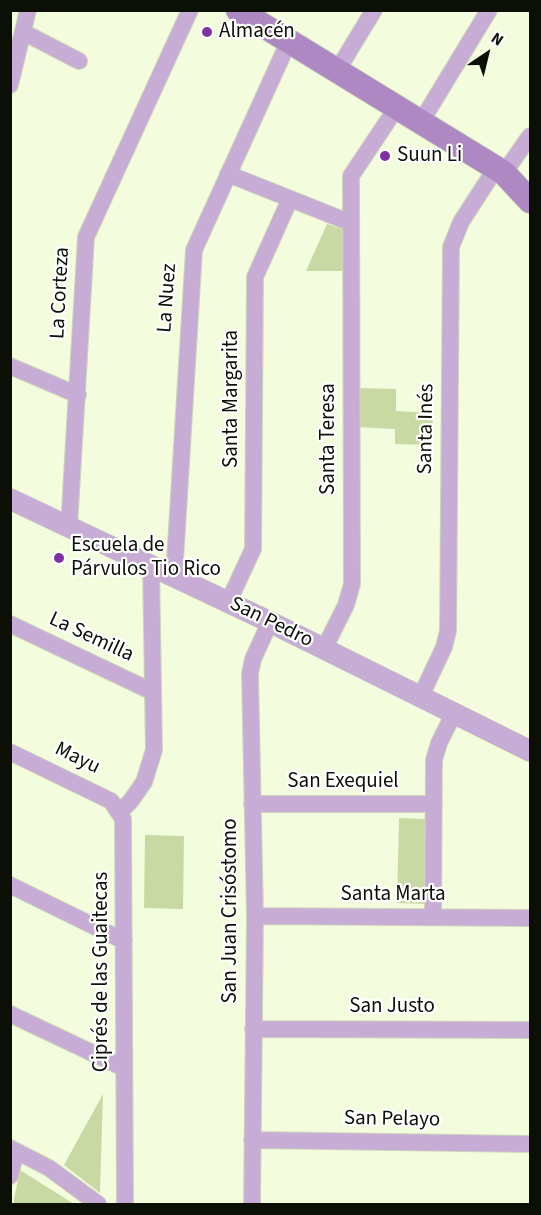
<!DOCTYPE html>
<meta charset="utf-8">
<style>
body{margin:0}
#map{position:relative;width:541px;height:1215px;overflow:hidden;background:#f3fdde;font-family:"Source Sans 3",sans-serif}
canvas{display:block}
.frame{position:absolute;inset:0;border:12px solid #0c0f06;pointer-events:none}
.north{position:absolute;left:457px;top:24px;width:60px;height:60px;-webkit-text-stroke:4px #fff;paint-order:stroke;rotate:35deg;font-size:16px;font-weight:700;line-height:24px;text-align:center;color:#0c0f06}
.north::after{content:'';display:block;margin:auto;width:21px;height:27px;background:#0c0f06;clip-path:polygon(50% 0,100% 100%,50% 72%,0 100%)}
</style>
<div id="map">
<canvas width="541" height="1215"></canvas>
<div class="frame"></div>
<div class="north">N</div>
</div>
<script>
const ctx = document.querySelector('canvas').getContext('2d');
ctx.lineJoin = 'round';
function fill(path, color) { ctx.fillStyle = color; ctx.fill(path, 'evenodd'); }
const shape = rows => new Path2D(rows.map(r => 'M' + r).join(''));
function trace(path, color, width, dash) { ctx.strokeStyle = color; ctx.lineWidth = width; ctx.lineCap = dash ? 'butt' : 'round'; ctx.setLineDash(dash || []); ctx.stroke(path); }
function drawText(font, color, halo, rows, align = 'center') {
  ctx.font = font + ' "Source Sans 3",sans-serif'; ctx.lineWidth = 4.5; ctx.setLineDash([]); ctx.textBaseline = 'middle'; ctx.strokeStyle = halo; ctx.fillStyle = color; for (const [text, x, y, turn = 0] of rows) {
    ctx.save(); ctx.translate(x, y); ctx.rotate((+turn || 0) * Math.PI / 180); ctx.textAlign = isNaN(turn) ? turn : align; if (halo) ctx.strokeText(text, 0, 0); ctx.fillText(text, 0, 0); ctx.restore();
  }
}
fill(shape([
 [327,224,346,230,344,271,306,271],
 [357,388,396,389,396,411,433,413,432,445,395,444,395,429,356,427],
 [399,818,426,819,424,904,397,903],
 [145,835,184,836,183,909,144,908],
 [103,1094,100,1193,64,1165],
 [20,1170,74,1204,13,1204]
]), '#c9d9a4');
const minor = shape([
 [23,32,79,61],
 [337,71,374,10],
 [10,85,28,10],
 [421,122,489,10],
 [504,173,530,136],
 [228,174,351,223],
 [10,366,78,395],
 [69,527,86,237,190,10],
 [174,577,194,250,289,41],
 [228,603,253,549,255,277,290,199],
 [10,624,153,692],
 [324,649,346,605,352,584,351,176,397,107],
 [421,696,444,647,448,631,451,247,461,222,496,168],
 [10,752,111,801,123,819,125,1204],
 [252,804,434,804],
 [120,811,130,802,144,782,154,750,151,566],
 [10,885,124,941],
 [255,916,530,918],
 [433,917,434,760,439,743,454,713],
 [10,1014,124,1068],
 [253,1029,530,1030],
 [252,1140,530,1144],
 [10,1148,49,1168,98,1204],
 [10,1176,16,1151],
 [252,1204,255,916,250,674,253,659,270,622]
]);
const tertiary = shape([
 [10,499,270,622,530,751]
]);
const secondary = shape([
 [238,10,504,173,530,201]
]);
trace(minor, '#ced7bb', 18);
trace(tertiary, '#ced7bb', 22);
trace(secondary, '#ced7bb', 26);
trace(minor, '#c7add5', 16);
trace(tertiary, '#c7add5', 21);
trace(secondary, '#ae88c3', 24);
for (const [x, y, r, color] of [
 [207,32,6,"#7f31a2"],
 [385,156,6,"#7f31a2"],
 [59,558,6,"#7f31a2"]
]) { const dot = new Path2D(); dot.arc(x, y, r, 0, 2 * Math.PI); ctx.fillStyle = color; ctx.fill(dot); trace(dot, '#fff', 2); }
drawText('21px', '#0c0f06', '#fff', [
 ["Almacén",219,32],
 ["Suun Li",397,156],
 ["Escuela de",71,546],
 ["Párvulos Tio Rico",71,570]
], 'left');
drawText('21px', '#0c0f06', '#fff', [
 ["La Corteza",61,293,-87],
 ["La Nuez",168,298,-86],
 ["Santa Margarita",232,399,-90],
 ["Santa Inés",427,429,-89],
 ["Santa Teresa",329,439,-90],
 ["San Pedro",271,623,26],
 ["La Semilla",91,638,25],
 ["Mayu",77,759,26],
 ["San Exequiel",343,782],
 ["Santa Marta",393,895],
 ["San Juan Crisóstomo",231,911,-90],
 ["Ciprés de las Guaitecas",102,972,-90],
 ["San Justo",392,1007],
 ["San Pelayo",392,1120,1]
]);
</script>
